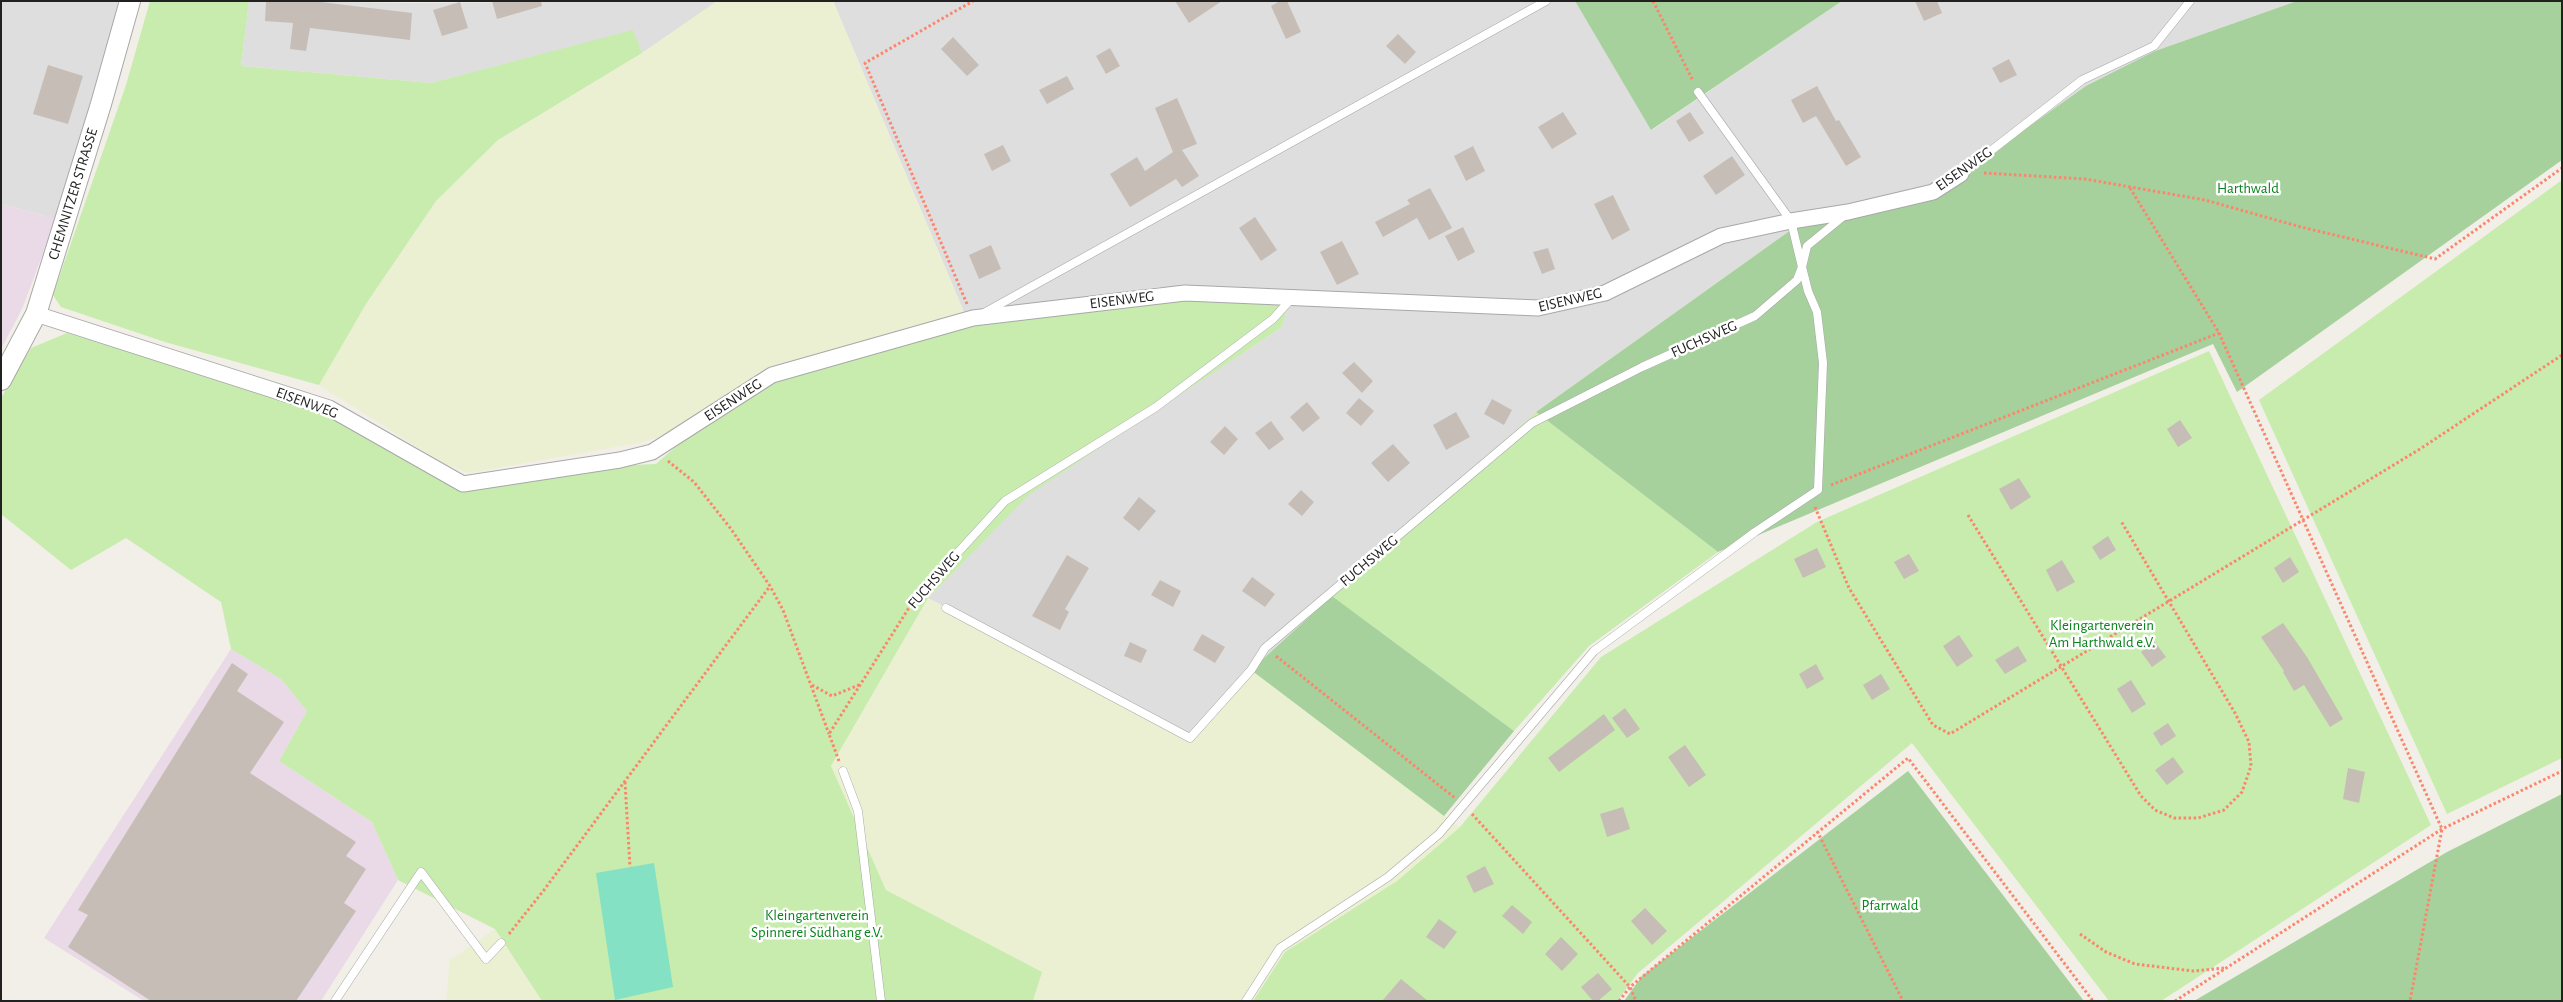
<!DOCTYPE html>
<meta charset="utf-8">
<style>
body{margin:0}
#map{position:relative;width:2563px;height:1002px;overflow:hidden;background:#f1efe7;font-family:"Alegreya Sans",sans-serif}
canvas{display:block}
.frame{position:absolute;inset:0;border:2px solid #212121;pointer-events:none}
</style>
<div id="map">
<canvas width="2563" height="1002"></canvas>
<div class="frame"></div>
</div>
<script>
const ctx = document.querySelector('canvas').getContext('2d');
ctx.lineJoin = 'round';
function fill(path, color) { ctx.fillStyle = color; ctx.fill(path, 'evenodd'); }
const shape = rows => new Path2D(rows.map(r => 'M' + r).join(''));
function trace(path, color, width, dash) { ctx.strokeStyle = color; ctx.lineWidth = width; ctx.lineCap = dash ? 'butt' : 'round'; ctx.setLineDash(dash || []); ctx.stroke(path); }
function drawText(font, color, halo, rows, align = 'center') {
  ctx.font = font + ' "Alegreya Sans",sans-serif'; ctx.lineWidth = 5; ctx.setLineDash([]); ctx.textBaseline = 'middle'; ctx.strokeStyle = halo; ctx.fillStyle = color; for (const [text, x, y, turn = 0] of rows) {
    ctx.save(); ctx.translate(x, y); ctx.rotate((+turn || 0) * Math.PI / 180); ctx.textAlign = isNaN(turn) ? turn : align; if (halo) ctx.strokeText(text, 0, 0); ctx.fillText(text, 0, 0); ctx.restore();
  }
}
fill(shape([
 [1,1,118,1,112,38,56,219,1,204],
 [249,1,410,3,720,1,642,53,632,31,431,83,241,66],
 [833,1,1575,1,1652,130,1842,1,2297,1,2155,51,1937,192,1795,227,1536,412,1251,670,1190,738,928,598,1030,493,1282,327,1292,291,1159,287,966,317]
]), '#dfdede');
fill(shape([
 [1,204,56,219,22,309,1,349],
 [231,649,281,679,307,711,279,761,372,822,398,880,321,1001,144,1001,44,938]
]), '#ead9e6');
fill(shape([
 [717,1,833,1,966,317,770,369,663,436,639,443,468,473,439,461,319,385,366,304,436,201,498,140,642,53],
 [928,598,1190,738,1251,670,1460,827,1397,881,1285,952,1253,1001,1033,1001,1042,972,886,890,831,766],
 [495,929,542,1001,446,1001,450,960]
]), '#ecf0d3');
fill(shape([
 [150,1,249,1,241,66,431,83,633,30,642,53,498,140,436,201,366,304,319,385,165,342,61,307,53,295,126,85],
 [2562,180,2562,758,2447,814,2259,400],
 [1186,299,1289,302,1282,327,1030,494,928,598,831,766,886,890,1042,972,1033,1001,542,1001,495,929,398,880,372,822,279,761,307,711,281,679,231,649,221,602,126,538,71,570,1,514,1,398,31,348,67,333,328,412,461,489,634,465,656,464,680,443,780,379,970,326],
 [2209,351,2431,825,2161,1001,2109,1001,1912,743,1638,973,1617,1001,1253,1001,1285,952,1397,881,1460,827,1601,657,1817,522],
 [1536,412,1718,552,1589,646,1514,731,1332,596]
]), '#c7ecad');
fill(shape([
 [1575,1,1842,1,1651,130],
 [2297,1,2562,1,2562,160,2237,392,2213,344,1718,552,1536,412,1795,227,1937,192,2086,86,2155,51],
 [1332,596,1514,731,1444,816,1251,670],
 [1908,771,2084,1001,1624,1001,1642,976],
 [2562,794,2562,1001,2194,1001,2447,852]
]), '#a7d19c');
fill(shape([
 [654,863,673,987,615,1000,596,873]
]), '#85e1c4');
fill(shape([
 [266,1,312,1,412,13,410,40,310,28,306,51,290,49,293,23,265,21],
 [492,1,541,1,542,6,497,19],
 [1175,1,1222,1,1189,23],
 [1280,1,1287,1,1301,32,1286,39,1271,6],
 [1915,1,1937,1,1942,13,1924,21],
 [460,2,468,28,442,36,433,10],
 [1398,34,1416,52,1405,64,1386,46],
 [953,37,979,65,967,76,941,49],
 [1110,48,1120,66,1106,74,1096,56],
 [2009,59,2017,75,2000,83,1992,68],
 [48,65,83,76,68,124,33,114],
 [1067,76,1074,89,1047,104,1039,90],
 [1817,86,1836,121,1839,120,1861,157,1846,166,1816,116,1803,123,1791,100],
 [1177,98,1197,144,1182,150,1199,176,1182,187,1176,179,1130,207,1110,174,1137,157,1145,171,1173,152,1155,108],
 [1563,112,1577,134,1552,149,1538,127],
 [1690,112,1704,133,1689,142,1676,121],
 [1003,145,1011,161,992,171,984,154],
 [1473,146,1485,171,1466,181,1454,156],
 [1732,156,1745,175,1716,195,1703,176],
 [1430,188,1452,228,1429,240,1417,218,1383,237,1375,222,1410,204,1407,200],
 [1613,195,1630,230,1612,240,1594,204],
 [1255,217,1277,250,1261,261,1239,228],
 [1463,227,1475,252,1458,261,1445,236],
 [1342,241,1359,274,1337,285,1320,252],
 [991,245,1001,269,979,279,969,255],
 [1548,248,1555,269,1542,274,1533,252],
 [1354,362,1373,381,1362,393,1342,373],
 [1359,398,1374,411,1361,426,1346,413],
 [1492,399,1512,410,1504,425,1484,414],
 [1307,402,1320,418,1303,432,1290,417],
 [1456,412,1470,437,1446,450,1433,425],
 [2180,420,2192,438,2178,447,2167,429],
 [1271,421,1284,439,1269,450,1255,433],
 [1225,426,1238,439,1224,455,1210,442],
 [1393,444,1410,463,1388,482,1371,463],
 [2019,478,2031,497,2011,510,1999,489],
 [1301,490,1314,502,1302,516,1288,504],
 [1139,497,1156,511,1139,531,1123,518],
 [2108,536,2116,550,2100,560,2092,547],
 [1817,548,1826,567,1803,578,1794,559],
 [1909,554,1919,571,1904,579,1894,562],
 [1067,555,1089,568,1065,609,1069,612,1060,630,1032,616],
 [2290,557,2299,572,2283,583,2274,568],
 [2062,560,2075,582,2057,592,2046,570],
 [1252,577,1275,594,1265,607,1242,591],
 [1160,580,1181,591,1173,607,1151,595],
 [2283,623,2307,657,2343,719,2330,727,2304,685,2294,691,2283,672,2284,671,2261,637],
 [1202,634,1225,647,1215,663,1193,650],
 [1959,635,1973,656,1957,667,1943,646],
 [2154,641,2166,657,2152,667,2141,652],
 [1130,642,1147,650,1141,663,1124,656],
 [2018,646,2027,661,2005,674,1995,660],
 [232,663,248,674,237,691,284,722,250,773,356,842,346,856,366,869,344,903,356,911,296,1001,151,1001,68,947,88,915,78,910],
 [1816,664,1824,679,1807,689,1799,674],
 [1881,674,1890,689,1872,700,1863,685],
 [2131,680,2146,704,2132,713,2117,689],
 [1625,708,1640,729,1627,738,1612,718],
 [1604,714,1615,730,1559,772,1548,758],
 [2168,723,2176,736,2161,746,2153,733],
 [1685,745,1706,775,1689,787,1668,757],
 [2173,757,2184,772,2167,785,2155,770],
 [2348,768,2365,772,2359,803,2343,799],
 [1623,807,1630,829,1607,837,1600,814],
 [1485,866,1494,884,1474,893,1466,876],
 [1512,905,1532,922,1523,934,1502,916],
 [1645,908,1667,931,1652,945,1631,921],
 [1439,919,1457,932,1444,949,1426,937],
 [1561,937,1578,954,1562,971,1545,954],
 [1598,973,1612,989,1598,1001,1593,1001,1581,987],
 [1401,979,1428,1001,1382,1001]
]), '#c6beb6');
const service = shape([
 [1961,174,2082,80,2154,46,2190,1],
 [984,313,1546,1],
 [920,594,1005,501,1156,407,1273,319,1291,299],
 [946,608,1190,738,1251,670,1265,648,1532,423,1642,367,1755,316,1797,280,1802,267,1791,221,1698,92],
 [843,771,858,811,881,1001],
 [335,1001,421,872,486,959,501,943],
 [1246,1001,1280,948,1388,877,1439,834,1594,651,1755,532,1818,490,1823,363,1817,312,1808,291,1802,267,1807,246,1845,215]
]);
const minor = shape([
 [36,314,329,408,463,484,620,460,652,452,772,375,973,318,1185,293,1538,308,1605,293,1721,236,1791,221,1848,212,1933,192,1961,174]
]);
const tertiary = shape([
 [1,380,36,314,101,104,130,1]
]);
trace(service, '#a8a8a8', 9);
trace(minor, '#a8a8a8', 17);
trace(tertiary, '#a8a8a8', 22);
trace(shape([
 [1653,1,1693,81],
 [1984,173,2085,179,2205,200,2301,227,2435,259,2562,168],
 [2130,188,2219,333,2442,829,2410,1001],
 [967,304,865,63,973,1],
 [668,461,694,482,731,529,770,586,783,610,829,734],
 [1831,485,2219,333],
 [1815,507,1849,588,1933,725,1950,734,2420,449,2562,355],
 [1968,515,2141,796,2155,810,2174,818,2198,818,2224,810,2242,792,2251,766,2249,742,2235,713,2121,521],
 [1276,656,1455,798],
 [812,685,832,696,859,685],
 [839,761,829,734,912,603],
 [625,782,630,867],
 [1472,814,1630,987,1636,1001],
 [1817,831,1903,1001],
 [509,934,544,890,770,586],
 [2080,934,2106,952,2135,964,2193,971,2225,968],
 [1619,1001,1630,987,1908,758,2093,1001],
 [2175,1001,2442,829,2562,771]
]), '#fc866d', 3, [2.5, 2.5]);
trace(service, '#fff', 8);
trace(minor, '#fff', 15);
trace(tertiary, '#fff', 20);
drawText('15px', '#212121', '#fff', [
 ["EISENWEG",1964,169,-35],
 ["CHEMNITZER STRASSE",73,194,-73],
 ["EISENWEG",1122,300,-7],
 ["EISENWEG",1570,300,-13],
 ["FUCHSWEG",1704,339,-24],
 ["EISENWEG",733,400,-33],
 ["EISENWEG",307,403,20],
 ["FUCHSWEG",1369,561,-40],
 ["FUCHSWEG",934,580,-49]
]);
drawText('15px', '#0a841d', '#fff', [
 ["Harthwald",2248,188],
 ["Kleingartenverein",2102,625],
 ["Am Harthwald e.V.",2102,642],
 ["Pfarrwald",1890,905],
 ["Kleingartenverein",817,915],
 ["Spinnerei Südhang e.V.",817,932]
]);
</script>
